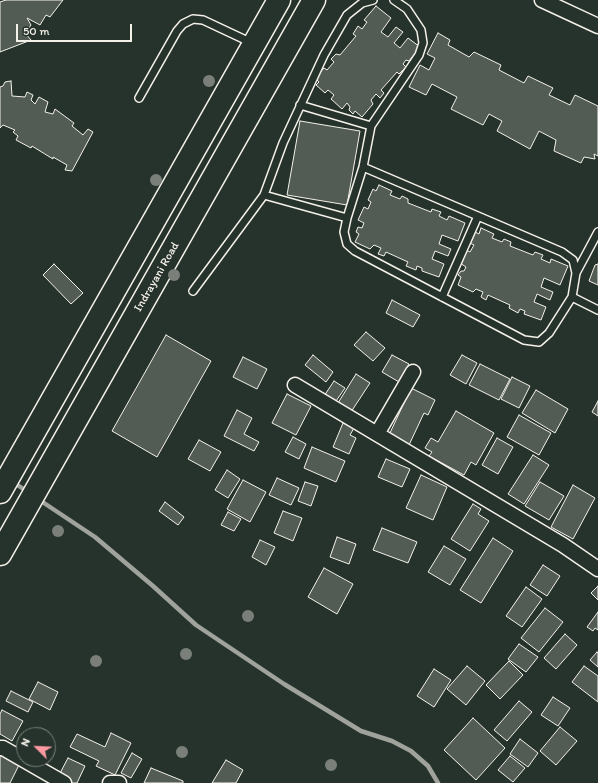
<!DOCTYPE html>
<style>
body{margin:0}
#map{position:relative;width:598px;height:783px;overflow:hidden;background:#26332d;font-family:Itim,sans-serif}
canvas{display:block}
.north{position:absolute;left:16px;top:727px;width:40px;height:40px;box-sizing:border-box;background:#26332d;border:1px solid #787f78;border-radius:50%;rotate:294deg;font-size:11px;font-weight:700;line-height:16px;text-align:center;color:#f4f1e8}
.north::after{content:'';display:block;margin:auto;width:14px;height:18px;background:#ff9aa2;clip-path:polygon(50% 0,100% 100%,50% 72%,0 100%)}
.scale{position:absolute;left:16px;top:24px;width:116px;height:18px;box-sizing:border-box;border:2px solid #f4f1e8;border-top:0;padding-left:5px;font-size:12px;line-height:14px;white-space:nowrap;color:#f4f1e8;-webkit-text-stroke:3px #26332d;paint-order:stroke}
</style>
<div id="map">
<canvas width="598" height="783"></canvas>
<div class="north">N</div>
<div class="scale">50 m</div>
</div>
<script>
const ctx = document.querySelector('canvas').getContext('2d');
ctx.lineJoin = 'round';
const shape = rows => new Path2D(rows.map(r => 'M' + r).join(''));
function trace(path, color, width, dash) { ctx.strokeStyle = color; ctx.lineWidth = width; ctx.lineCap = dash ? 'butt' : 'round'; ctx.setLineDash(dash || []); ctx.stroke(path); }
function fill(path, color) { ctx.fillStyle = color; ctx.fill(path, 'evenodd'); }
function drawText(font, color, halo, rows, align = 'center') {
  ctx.font = font + ' Itim,sans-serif'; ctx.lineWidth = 3; ctx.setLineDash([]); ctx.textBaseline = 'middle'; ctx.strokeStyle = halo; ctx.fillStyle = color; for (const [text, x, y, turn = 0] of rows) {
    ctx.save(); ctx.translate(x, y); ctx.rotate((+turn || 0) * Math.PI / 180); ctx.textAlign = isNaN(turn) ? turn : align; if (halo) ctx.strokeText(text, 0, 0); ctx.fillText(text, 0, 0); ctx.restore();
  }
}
trace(shape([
 [13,482,28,492],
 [38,499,95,537,153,586,196,625,284,684,361,731,392,741,411,751,428,766,438,783]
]), '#9fa39b', 4.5);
const building = shape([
 [6,0,63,0,50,17,46,15,40,25,27,18,31,25,25,33,31,40,0,52,0,2,6,0],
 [376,6,391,18,381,32,388,37,396,27,403,32,394,43,400,48,408,38,420,47,409,61,406,60,403,64,406,67,399,74,397,72,381,90,384,93,380,98,376,94,371,100,373,104,362,117,355,111,353,114,349,110,350,107,347,103,342,109,331,99,334,95,328,90,325,93,316,85,319,82,315,78,324,68,327,70,334,62,331,59,336,54,340,55,356,36,353,34,358,26,362,29,367,22,364,20,376,6],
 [438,33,450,40,448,45,469,57,474,52,501,65,499,70,524,83,528,76,553,88,549,95,570,105,575,95,598,106,598,156,594,154,595,159,584,157,581,163,554,151,556,140,539,131,530,149,497,131,502,121,489,114,483,125,451,109,457,97,432,84,426,95,409,87,420,65,429,70,435,58,427,54,438,33],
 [11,81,12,96,25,97,27,92,33,95,31,100,35,104,39,97,48,102,45,112,53,114,55,109,74,123,72,126,83,135,88,129,93,132,72,171,65,170,67,165,53,157,53,159,32,146,31,148,16,140,18,136,13,132,15,130,3,125,0,128,0,87,3,86,5,82,11,81],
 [300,121,360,131,347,205,287,195,300,121],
 [379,185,392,191,390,195,400,199,402,196,408,199,408,203,431,212,432,209,441,212,439,216,447,220,449,216,465,223,458,241,442,235,439,244,451,249,448,256,435,251,432,259,444,264,439,277,422,271,422,268,417,266,416,270,406,266,408,262,386,252,384,256,378,254,381,248,374,245,370,249,355,242,359,234,356,232,358,227,362,228,364,223,358,220,364,207,368,209,371,202,368,200,373,189,376,191,379,185],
 [481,228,494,234,492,238,502,242,504,239,511,242,510,246,533,255,535,252,543,255,541,259,550,263,551,259,568,266,560,285,544,278,541,287,553,292,550,300,537,294,534,302,546,307,541,320,524,314,525,311,520,309,518,313,509,308,510,305,488,295,486,300,481,297,483,292,476,289,473,292,458,285,461,277,458,275,461,271,464,271,466,267,460,263,466,250,470,252,474,245,470,243,475,232,479,234,481,228],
 [54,264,83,293,71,304,43,275,54,264],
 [598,264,598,285,589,281,595,265,598,264],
 [392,300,420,315,413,327,386,313,392,300],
 [366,332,385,348,373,361,354,345,366,332],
 [166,335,211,361,157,457,112,431,166,335],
 [313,355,333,372,326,382,305,365,313,355],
 [392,355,409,364,399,382,382,372,392,355],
 [462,355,477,363,466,384,450,375,462,355],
 [243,357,267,369,257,389,233,377,243,357],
 [480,364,510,379,499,400,469,385,480,364],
 [356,374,370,383,351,412,338,403,356,374],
 [512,377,530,386,519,408,501,399,512,377],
 [334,381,345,388,334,404,324,396,334,381],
 [411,388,435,400,428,415,424,413,409,445,389,435,411,388],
 [536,390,568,409,555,433,522,413,536,390],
 [287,394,311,406,296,435,272,423,287,394],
 [598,401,598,416,592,412,598,401],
 [237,410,252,418,244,434,259,442,254,451,224,436,237,410],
 [456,411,494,433,476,465,471,462,464,475,429,456,432,452,425,448,431,438,438,442,456,411],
 [519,415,551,433,539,455,507,437,519,415],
 [343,423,354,428,350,435,356,438,349,454,333,447,343,423],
 [293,437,306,444,299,459,285,452,293,437],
 [497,438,513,447,498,474,482,465,497,438],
 [199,440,221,452,210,471,188,459,199,440],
 [312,447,345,461,336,482,304,468,312,447],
 [533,455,549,465,524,504,508,494,533,455],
 [386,459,410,469,402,487,378,477,386,459],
 [227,470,240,479,228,498,215,490,227,470],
 [421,475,447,487,433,520,406,508,421,475],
 [277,478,299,488,291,505,269,495,277,478],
 [243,480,266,492,250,522,227,509,243,480],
 [305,482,318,486,311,506,298,501,305,482],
 [540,482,564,496,549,520,525,506,540,482],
 [573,485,595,498,573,539,551,527,573,485],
 [165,502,184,517,178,525,159,511,165,502],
 [473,504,481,509,478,514,489,521,470,551,451,539,473,504],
 [283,511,302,518,293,541,274,533,283,511],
 [228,512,241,519,234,531,221,525,228,512],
 [382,528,417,542,408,563,373,550,382,528],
 [337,537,356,544,349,564,330,557,337,537],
 [493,538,513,551,481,603,460,590,493,538],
 [260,540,275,547,266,565,252,557,260,540],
 [444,546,466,559,450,585,428,572,444,546],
 [543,565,560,576,547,596,530,585,543,565],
 [324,568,353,584,337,614,308,597,324,568],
 [598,586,598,600,591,593,598,586],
 [526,587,542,599,522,627,506,616,526,587],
 [545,608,563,622,539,652,521,638,545,608],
 [598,612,598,630,595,628,593,631,587,627,598,612],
 [565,634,577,645,556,669,544,658,565,634],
 [519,644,538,657,526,672,508,659,519,644],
 [597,652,598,653,598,667,590,660,597,652],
 [509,661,523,675,500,699,486,685,509,661],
 [467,666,485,681,466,705,447,689,467,666],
 [584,666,598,676,598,702,572,682,584,666],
 [434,669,451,680,434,707,417,696,434,669],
 [38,682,58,692,50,710,29,699,38,682],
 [11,691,33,702,28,712,6,701,11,691],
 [553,697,570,708,558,726,541,715,553,697],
 [519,701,532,712,507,741,494,730,519,701],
 [2,710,23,721,12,741,0,734,0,714,2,710],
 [473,718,505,748,476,780,444,750,473,718],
 [560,727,577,741,556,765,540,751,560,727],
 [111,733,131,743,115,775,96,766,99,761,70,747,77,734,105,747,111,733],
 [520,739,538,753,528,767,510,754,520,739],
 [132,753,142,759,131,778,121,773,132,753],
 [0,754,20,763,10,783,0,783,0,754],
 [510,756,525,768,513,782,498,770,510,756],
 [68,758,85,766,77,783,70,783,58,777,68,758],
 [226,760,243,770,236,783,212,783,226,760],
 [151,768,183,781,183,783,144,783,151,768]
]);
fill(building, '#525c55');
trace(building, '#f4f1e8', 1);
const service = shape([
 [394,0,407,9,421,30,423,43,419,55,371,126,363,167,347,218,344,232,347,244,355,251,524,340,539,342,549,333,572,297,598,310],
 [139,98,177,31,183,24,193,19,203,20,252,43],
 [300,105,371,126],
 [363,167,562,252,573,260,576,273,572,297],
 [347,218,264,195,283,143,324,55,347,15,362,3,373,0],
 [576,273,598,232],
 [193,291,264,195],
 [442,297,478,216]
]);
const minor = shape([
 [542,0,598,26],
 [295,385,563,545,598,569],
 [377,434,413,372],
 [0,748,3,748,64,783],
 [110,783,119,783]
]);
const primary = shape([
 [0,492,279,0],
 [0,554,314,0]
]);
trace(service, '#f4f1e8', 10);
trace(minor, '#f4f1e8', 17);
trace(primary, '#f4f1e8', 25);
trace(service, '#26332d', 7);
trace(minor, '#26332d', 14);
trace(primary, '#26332d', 22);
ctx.fillStyle = '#7a8079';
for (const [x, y] of [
 [209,81],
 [156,180],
 [174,275],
 [58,531],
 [248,616],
 [186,654],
 [96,661],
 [182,752],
 [331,765]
]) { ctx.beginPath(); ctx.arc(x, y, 6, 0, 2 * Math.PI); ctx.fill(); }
drawText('12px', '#f4f1e8', '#26332d', [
 ["Indrayani Road",157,277,-60]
]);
</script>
